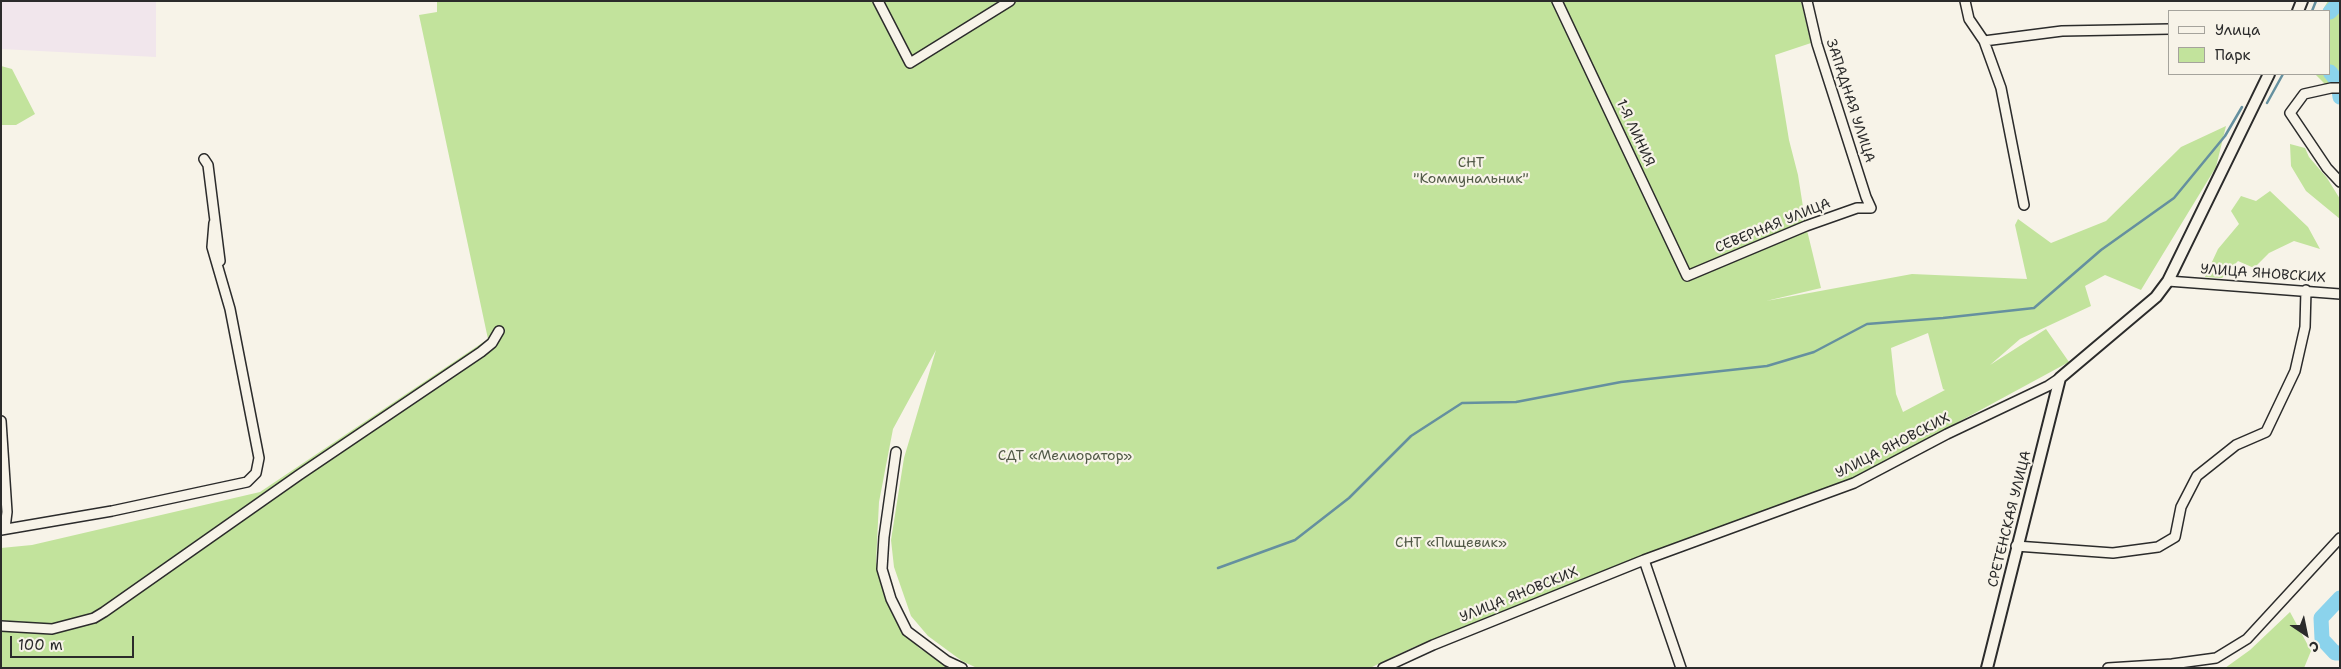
<!DOCTYPE html>
<meta charset="utf-8">
<style>
body{margin:0}
#map{position:relative;width:2341px;height:669px;overflow:hidden;background:#f7f3e8;font-family:"Shantell Sans",sans-serif}
canvas{display:block}
.frame{position:absolute;inset:0;border:2px solid #2b2b2b;pointer-events:none}
.legend{position:absolute;left:2168px;top:10px;width:162px;height:65px;box-sizing:border-box;background:#f7f3e8;border:1px solid #a5a39c;margin:0;padding:6px 9px;list-style:none;font-size:15px;color:#2b2b2b}
.legend li{display:flex;align-items:center;gap:10px;height:25px}
.legend b{width:25px;border:1px solid #a5a39c}
.north{position:absolute;left:2281px;top:609px;width:50px;height:50px;-webkit-text-stroke:4px #f7f3e8;paint-order:stroke;rotate:146deg;font-size:14px;font-weight:700;line-height:20px;text-align:center;color:#2b2b2b}
.north::after{content:'';display:block;margin:auto;width:18px;height:22px;background:#2b2b2b;clip-path:polygon(50% 0,100% 100%,50% 72%,0 100%)}
.scale{position:absolute;left:10px;top:636px;width:124px;height:22px;box-sizing:border-box;border:2px solid #2b2b2b;border-top:0;padding-left:6px;font-size:15px;line-height:18px;white-space:nowrap;color:#2b2b2b;-webkit-text-stroke:4px #f7f3e8;paint-order:stroke}
</style>
<div id="map">
<canvas width="2341" height="669"></canvas>
<div class="frame"></div>
<ul class="legend">
<li><b style="height:6px;background:#f7f3e8"></b>Улица</li>
<li><b style="height:14px;background:#c2e39c"></b>Парк</li>
</ul>
<div class="north">С</div>
<div class="scale">100 m</div>
</div>
<script>
const ctx = document.querySelector('canvas').getContext('2d');
ctx.lineJoin = 'round';
function fill(path, color) { ctx.fillStyle = color; ctx.fill(path, 'evenodd'); }
const shape = rows => new Path2D(rows.map(r => 'M' + r).join(''));
function trace(path, color, width, dash) { ctx.strokeStyle = color; ctx.lineWidth = width; ctx.lineCap = dash ? 'butt' : 'round'; ctx.setLineDash(dash || []); ctx.stroke(path); }
function drawText(font, color, halo, rows, align = 'center') {
  ctx.font = font + ' "Shantell Sans",sans-serif'; ctx.lineWidth = 4.5; ctx.setLineDash([]); ctx.textBaseline = 'middle'; ctx.strokeStyle = halo; ctx.fillStyle = color; for (const [text, x, y, turn = 0] of rows) {
    ctx.save(); ctx.translate(x, y); ctx.rotate((+turn || 0) * Math.PI / 180); ctx.textAlign = isNaN(turn) ? turn : align; if (halo) ctx.strokeText(text, 0, 0); ctx.fillText(text, 0, 0); ctx.restore();
  }
}
fill(shape([
 [1,1,156,1,156,57,1,49]
]), '#f1e6ec');
fill(shape([
 [437,1,1801,1,1811,43,1775,55,1789,140,1798,175,1806,226,1821,288,1766,301,1912,274,2027,279,2015,225,2018,219,2051,243,2106,221,2181,147,2226,126,2216,167,2141,290,2105,275,2085,286,2091,306,2020,339,1990,365,2046,329,2069,362,1846,483,1669,545,1414,647,1370,668,977,668,962,661,928,636,911,616,894,567,891,540,904,458,936,350,893,429,879,502,876,562,894,614,919,648,953,668,1,668,1,548,32,545,260,492,488,339,419,15,437,12],
 [1928,333,1943,389,1945,390,1903,412,1896,394,1891,348],
 [2328,1,2340,1,2340,79,2325,84,2315,74,2330,74,2330,11,2322,11],
 [1,66,12,69,35,114,16,125,1,125],
 [2290,144,2305,148,2309,157,2327,178,2340,199,2340,219,2306,191,2291,166],
 [2270,191,2308,227,2320,249,2294,241,2269,253,2254,268,2238,261,2222,278,2205,277,2218,249,2239,224,2231,211,2241,196,2256,201],
 [2290,612,2311,651,2304,668,2225,668,2250,650]
]), '#c2e39c');
trace(shape([
 [2312,11,2316,1],
 [2267,103,2283,74],
 [1218,568,1295,540,1349,498,1411,436,1462,403,1516,402,1621,382,1767,366,1814,352,1867,324,1943,318,2034,308,2101,250,2174,198,2225,136,2242,107]
]), '#65909f', 2.5);
trace(shape([
 [2330,12,2340,1],
 [2330,72,2338,82,2340,97],
 [2340,598,2321,618,2322,639,2335,653,2340,653]
]), '#8bd3ec', 15);
const minor = shape([
 [878,1,910,63,1010,1],
 [1557,1,1687,276,1806,226,1857,208,1871,208,1866,197,1817,44,1807,1],
 [1965,1,1969,19,1984,41,2001,88,2024,205],
 [1984,41,2062,31,2170,29],
 [2340,88,2331,88,2304,94,2290,113,2327,168,2340,182],
 [204,159,208,165,220,261],
 [2168,281,2340,294],
 [1,421,7,512,5,528],
 [896,452,884,537,882,569,891,599,907,631,947,661,962,668],
 [1,530,112,511,247,482,256,473,259,458,230,309,212,247,214,223],
 [2016,546,2113,553,2158,547,2175,537,2181,507,2197,476,2236,445,2266,432,2295,371,2305,327,2306,290],
 [1644,560,1681,668],
 [1,626,52,629,94,618,104,612,299,475,481,352,492,343,499,331],
 [1383,668,1433,645,1644,560,1854,483,1947,434,2048,386,2060,378],
 [2108,668,2172,664,2216,658,2247,639,2340,538]
]);
const tertiary = shape([
 [2298,11,2302,1],
 [1987,668,2060,378,2156,297,2168,281,2269,74]
]);
trace(minor, '#2b2b2b', 12);
trace(tertiary, '#2b2b2b', 14);
trace(minor, '#f7f3e8', 9);
trace(tertiary, '#f7f3e8', 10);
drawText('14px', '#2b2b2b', '#f7f3e8', [
 ["ЗАПАДНАЯ УЛИЦА",1850,101,72],
 ["1-Я ЛИНИЯ",1635,133,65],
 ["СЕВЕРНАЯ УЛИЦА",1773,226,-22],
 ["УЛИЦА ЯНОВСКИХ",2263,274,4],
 ["УЛИЦА ЯНОВСКИХ",1893,446,-27],
 ["СРЕТЕНСКАЯ УЛИЦА",2010,519,-76],
 ["УЛИЦА ЯНОВСКИХ",1519,595,-22]
]);
drawText('14px', '#515947', '#f7f3e8', [
 ["СНТ",1471,163],
 ["\"Коммунальник\"",1471,179],
 ["СДТ «Мелиоратор»",1065,456],
 ["СНТ «Пищевик»",1451,543]
]);
</script>
